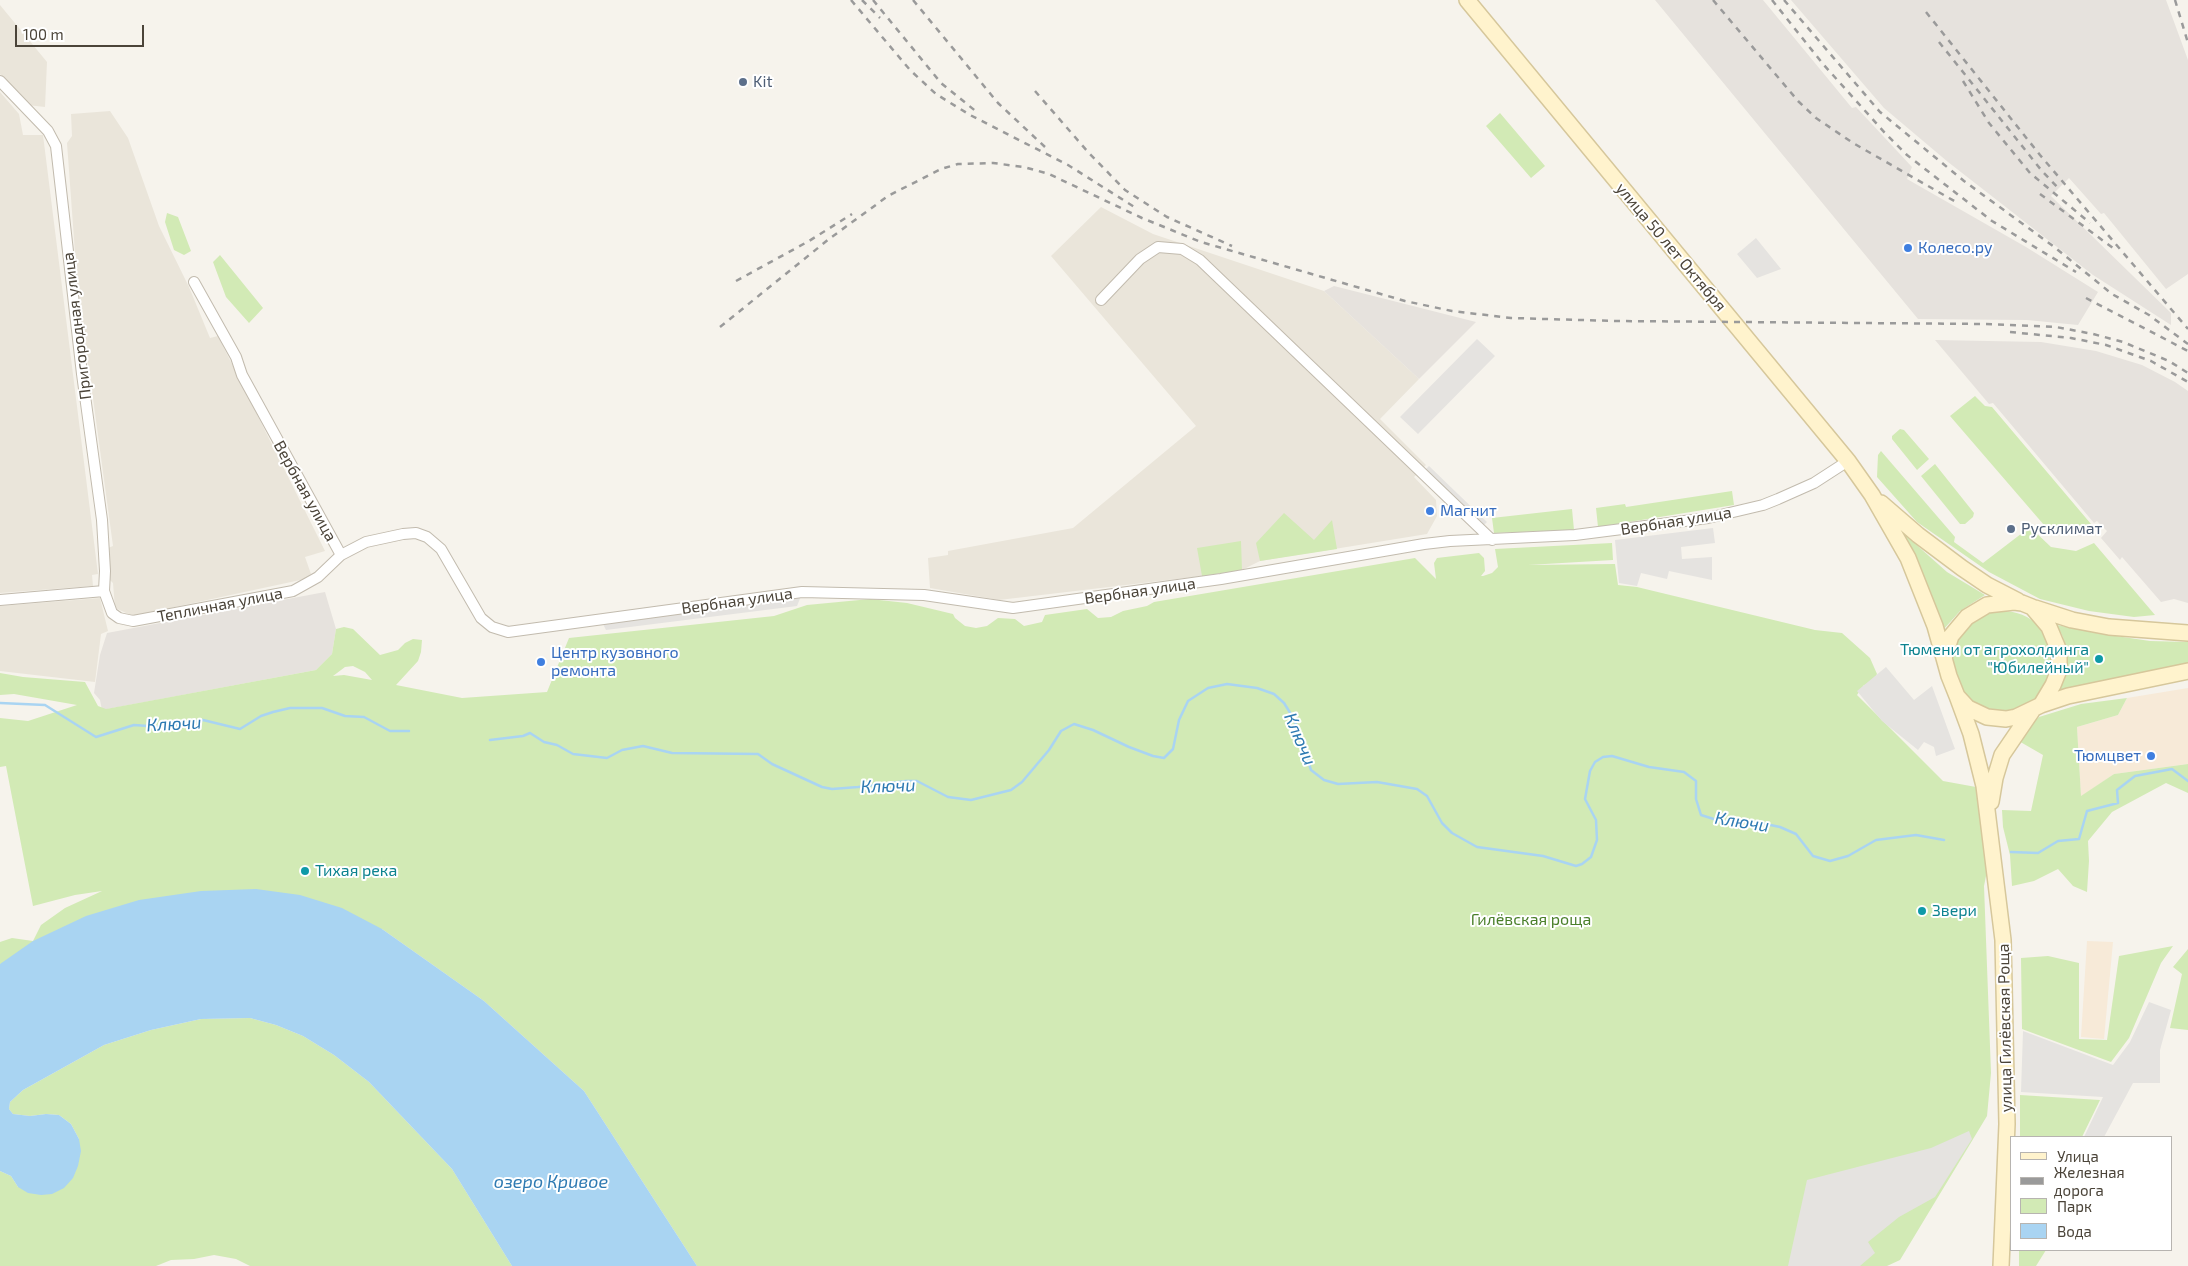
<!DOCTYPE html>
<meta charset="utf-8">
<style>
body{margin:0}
#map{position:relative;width:2188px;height:1266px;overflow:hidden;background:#f6f3ec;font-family:"Exo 2",sans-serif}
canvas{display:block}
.legend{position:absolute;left:2010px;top:1136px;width:162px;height:115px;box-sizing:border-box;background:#fff;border:1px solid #b7b4b0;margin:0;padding:6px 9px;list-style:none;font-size:15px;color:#4b4439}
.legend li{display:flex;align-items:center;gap:10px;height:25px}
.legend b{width:25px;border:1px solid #b7b4b0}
.scale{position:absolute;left:15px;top:25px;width:129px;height:22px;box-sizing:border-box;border:2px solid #4b4439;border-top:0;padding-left:6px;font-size:15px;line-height:18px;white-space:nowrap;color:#4b4439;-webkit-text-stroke:4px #fff;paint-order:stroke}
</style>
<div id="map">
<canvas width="2188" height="1266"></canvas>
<ul class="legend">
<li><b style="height:6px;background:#fff3cd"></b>Улица</li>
<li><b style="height:6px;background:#9a9a9a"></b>Железная дорога</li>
<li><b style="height:14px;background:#d2eab5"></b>Парк</li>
<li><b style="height:14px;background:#a9d4f2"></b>Вода</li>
</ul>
<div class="scale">100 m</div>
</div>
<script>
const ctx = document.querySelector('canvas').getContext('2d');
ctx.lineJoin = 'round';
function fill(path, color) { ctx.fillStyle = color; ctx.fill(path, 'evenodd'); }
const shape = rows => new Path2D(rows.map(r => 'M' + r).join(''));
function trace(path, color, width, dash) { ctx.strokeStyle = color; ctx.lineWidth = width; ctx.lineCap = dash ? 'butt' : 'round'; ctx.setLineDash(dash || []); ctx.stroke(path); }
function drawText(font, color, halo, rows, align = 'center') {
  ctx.font = font + ' "Exo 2",sans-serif'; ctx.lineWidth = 4; ctx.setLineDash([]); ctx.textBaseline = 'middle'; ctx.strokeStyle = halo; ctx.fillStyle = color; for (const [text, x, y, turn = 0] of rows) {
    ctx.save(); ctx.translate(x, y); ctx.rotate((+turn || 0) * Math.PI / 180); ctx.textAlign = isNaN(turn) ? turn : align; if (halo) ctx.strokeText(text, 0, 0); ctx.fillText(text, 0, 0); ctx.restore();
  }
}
fill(shape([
 [0,5,47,62,45,107,27,105,23,102,0,74],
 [0,92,19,114,23,135,43,135,98,574,92,575,93,586,0,593],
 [110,111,128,138,159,226,189,287,210,338,218,336,325,551,305,557,311,574,305,579,133,616,115,608,113,583,110,580,108,548,113,546,89,369,81,335,67,143,72,136,71,114],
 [1101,207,1153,234,1324,291,1419,379,1380,419,1426,465,1414,477,1436,500,1437,516,1427,534,1260,561,1242,570,1202,576,999,600,930,588,928,558,948,555,948,551,1073,528,1196,426,1051,256],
 [100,598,108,631,101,634,95,682,0,671,0,606]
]), '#eae5da');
fill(shape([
 [2188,688,2188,764,2114,774,2081,797,2077,727,2118,715,2127,698],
 [2087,941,2113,942,2104,1039,2081,1037]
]), '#f7ead8');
fill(shape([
 [1655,0,1763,0,1852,108,1856,107,1912,167,1907,179,2026,247,2098,292,2078,325,2027,320,1918,319],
 [1791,0,2166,0,2188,60,2188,274,2166,289,2104,213,2101,214,2069,178,2051,196,2171,313,2171,325,2093,275,1948,162,1884,108],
 [1334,286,1476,322,1419,379,1324,291],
 [1935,340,2041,342,2096,351,2142,365,2175,382,2188,391,2188,603,2174,599,2161,602,2122,557,2120,560,2101,538,2107,531,2097,521,2094,523,1993,403,1989,404],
 [325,592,336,629,332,654,316,670,102,710,100,700,94,693,100,655,107,633]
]), '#e6e2dd');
fill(shape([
 [1500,113,1545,166,1531,178,1486,126],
 [167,213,178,217,191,251,184,255,174,250,165,222],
 [220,255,263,308,249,323,226,297,213,262],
 [1975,396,1985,406,1992,407,2091,524,2079,533,2067,534,2044,525,1950,416],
 [1900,429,1904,430,1929,459,1917,470,1892,439,1892,436],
 [1881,451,1955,537,1954,542,1983,563,2030,527,2051,547,2076,551,2094,543,2155,615,2134,617,2089,611,2040,599,1989,572,1917,522,1877,477,1878,455],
 [1935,464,1974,513,1973,517,1965,524,1960,524,1921,476],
 [1732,491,1734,505,1598,527,1596,508,1625,504,1626,507],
 [1572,509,1574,530,1494,533,1492,518],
 [1284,513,1314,540,1332,520,1337,549,1260,561,1256,543],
 [1902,532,1947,572,1985,595,1960,611,1943,630,1931,593,1901,533],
 [1241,541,1242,570,1202,576,1197,548],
 [1612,543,1613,560,1528,565,1615,564,1618,585,1637,587,1815,630,1842,633,1870,658,1877,674,1872,684,1864,685,1857,695,1943,781,1976,787,1987,871,1984,886,1991,1073,1987,1116,1900,1260,1887,1266,697,1266,584,1091,484,1001,382,929,0,964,0,942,12,938,33,941,41,925,65,908,102,891,75,895,33,906,6,766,0,767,0,718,28,721,77,705,14,694,0,695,0,673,23,677,85,682,98,706,106,709,316,670,332,654,336,629,344,627,353,629,380,655,398,650,405,643,413,639,422,640,421,652,418,661,396,685,462,698,547,692,569,638,774,616,807,605,870,599,907,603,953,614,955,618,965,626,976,628,987,626,998,618,1015,619,1024,626,1042,622,1045,615,1087,609,1098,618,1111,617,1123,611,1147,606,1154,602,1415,558,1436,579,1434,563,1437,558,1479,553,1484,558,1485,571,1481,576,1483,576,1492,573,1498,567,1495,549],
 [353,666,365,672,372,680,344,675,333,676,345,667],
 '1953 661a50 50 0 1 1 100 0a50 50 0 1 1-100 0Z',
 [2057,625,2096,633,2150,641,2188,642,2188,666,2056,694,2063,681,2067,664,2063,637],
 [2127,698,2118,715,2077,727,2081,796,2114,774,2188,764,2188,793,2166,783,2112,812,2088,841,2089,861,2087,892,2073,886,2058,869,2034,881,2012,886,2010,855,2003,827,2002,810,2031,811,2043,755,2017,740,2026,728,2039,717,2081,704],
 [2173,946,2161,963,2129,1038,2111,1062,2022,1029,2021,958,2048,956,2079,963,2079,1039,2107,1040,2119,956],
 [2188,949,2188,1030,2170,1028,2182,974,2173,967],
 [250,1018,276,1025,303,1036,334,1055,369,1082,452,1169,512,1266,250,1266,236,1259,214,1255,194,1259,171,1260,156,1266,0,1266,0,1171,11,1176,18,1187,79,1139,71,1124,59,1115,46,1114,30,1116,13,1114,9,1109,10,1102,23,1090,104,1045,151,1030,201,1019],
 [2020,1095,2100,1100,2082,1137,2020,1137],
 [2019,1250,2046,1250,2036,1266,2019,1266]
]), '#d2eab5');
fill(shape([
 [1756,238,1781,269,1757,278,1737,254],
 [1477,339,1495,356,1418,434,1400,417],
 [1429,466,1487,522,1482,527,1424,471],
 [1713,528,1715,543,1681,547,1682,559,1712,557,1712,580,1669,571,1667,579,1641,573,1637,586,1619,583,1615,540],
 [801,596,797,606,606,630,602,622],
 [1886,667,1914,700,1932,686,1955,749,1936,756,1934,747,1924,742,1918,750,1882,721,1857,691],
 [2149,1002,2171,1010,2160,1050,2160,1083,2133,1083,2104,1137,2084,1137,2103,1097,2021,1092,2023,1031,2113,1065,2130,1042],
 [1969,1131,1972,1139,1935,1197,1899,1217,1868,1242,1875,1253,1860,1266,1788,1266,1807,1180,1931,1148]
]), '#e5e3e0');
fill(shape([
 [256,889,300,895,342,908,382,929,484,1001,584,1091,697,1266,512,1266,452,1169,369,1082,334,1055,303,1036,276,1025,250,1018,201,1019,151,1030,104,1045,23,1090,10,1102,9,1109,13,1114,30,1116,46,1114,59,1115,71,1124,79,1139,81,1151,78,1166,73,1178,64,1188,52,1194,41,1195,28,1193,18,1187,11,1176,0,1171,0,964,33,941,86,916,139,900,201,891]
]), '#a9d4f2');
trace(shape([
 [0,703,45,705,96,737,134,725,162,727,203,720,240,729,261,716,273,712,290,708,322,708,345,716,364,717,390,731,409,731],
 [490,740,523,736,530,733,544,742,557,745,573,754,607,758,622,750,643,746,672,753,758,754,772,764,822,787,832,789,858,787,906,781,917,781,948,797,971,800,1011,790,1022,782,1049,750,1061,731,1074,724,1093,730,1129,747,1153,756,1164,758,1173,749,1179,720,1188,701,1208,688,1227,684,1257,688,1274,694,1284,703,1294,719,1311,770,1324,780,1338,784,1377,782,1417,789,1427,796,1442,823,1452,833,1477,847,1543,856,1576,866,1582,864,1591,857,1597,840,1596,820,1585,799,1590,771,1595,762,1603,757,1612,756,1649,767,1684,772,1696,781,1696,799,1701,815,1720,821,1756,822,1780,827,1796,834,1813,856,1830,861,1848,856,1876,840,1916,835,1944,840],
 [2011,852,2038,853,2058,841,2079,839,2087,811,2118,803,2117,790,2135,776,2172,769,2188,781]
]), '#a9d4f2', 2.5);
const street = shape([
 [0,81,48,131,56,146,82,374,102,520,105,571,104,591,112,613,119,618,133,621,293,591,318,577,341,555,366,542,403,534,416,533,427,537,441,549,481,618,492,627,508,632,802,592,924,595,1013,608,1221,579,1424,544,1450,541,1575,535,1708,518,1763,505,1778,499,1814,483,1848,461],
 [194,282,236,357,242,375,341,555],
 [1101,300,1140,259,1158,247,1182,249,1200,260,1492,540],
 [0,600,104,591]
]);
const secondary = shape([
 [1467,0,1848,461,1872,495,1908,558,1935,626,1944,658],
 [1881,503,1918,535,1962,568,1987,585,2018,601],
 [2014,602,2022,603,2032,607,2049,627,2059,651,2059,670,2053,685,2041,705,2016,717,2006,719,1987,717,1968,708,1957,696,1949,676,1944,658,1951,636,1967,617,1987,605,2014,602],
 [2035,608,2072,620,2109,627,2188,633],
 [1957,696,1971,734,1984,786,2003,940,2007,1124,2001,1266],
 [2041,705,2068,696,2188,671],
 [1991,802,1995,778,2002,755,2032,711]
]);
trace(street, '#c2bbae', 12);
trace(secondary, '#d6c79b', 18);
trace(street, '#fff', 10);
trace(secondary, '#fff3cd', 15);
trace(shape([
 [851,0,910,70,936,94,970,115,1068,165,1136,208],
 [862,0,880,18],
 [873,0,941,83,978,113],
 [913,0,998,103,1045,147],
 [1713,0,1798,101,1816,118,1853,143,1956,202],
 [1772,0,1823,64,1885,133,1907,155,1992,221,2076,272],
 [1784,0,1880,112,1964,181,2053,246,2112,294,2149,315,2188,344],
 [2175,0,2188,43],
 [1926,12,2040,155,2188,329],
 [1939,42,2042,171,2060,190],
 [1963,81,1989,123,2030,173,2090,223],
 [1035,91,1088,152,1125,190,1167,217,1232,246],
 [2040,194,2113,248],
 [736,281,809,241,852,214],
 [2086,298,2188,351],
 [720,327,829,239,888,196,941,169,958,164,993,163,1024,167,1049,174,1142,218,1201,242,1405,301,1452,311,1511,318,1616,321,1985,324,2056,327,2093,334,2123,342,2169,361,2188,373],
 [2010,332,2071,338,2106,345,2151,361,2188,382]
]), '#9a9a9a', 2.5, [6, 6]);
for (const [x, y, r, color] of [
 [743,82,5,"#5c6f8a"],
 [1908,248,5,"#3f7fe0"],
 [1430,511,5,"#3f7fe0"],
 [2011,529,5,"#5c6f8a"],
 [2099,659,5,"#0f9aa8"],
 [541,662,5,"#3f7fe0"],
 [2151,756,5,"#3f7fe0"],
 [305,871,5,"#0f9aa8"],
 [1922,911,5,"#0f9aa8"]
]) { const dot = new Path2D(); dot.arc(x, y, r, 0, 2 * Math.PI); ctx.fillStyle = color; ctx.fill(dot); trace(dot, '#fff', 2); }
drawText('16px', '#4e5e75', '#fff', [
 ["Kit",753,82],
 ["Русклимат",2021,529]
], 'left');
drawText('16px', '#4b4439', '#fff', [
 ["улица 50 лет Октября",1671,247,50],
 ["Пригородная улица",77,326,-97],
 ["Вербная улица",305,491,61],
 ["Вербная улица",1676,521,-9],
 ["Вербная улица",1140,591,-8],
 ["Вербная улица",737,601,-8],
 ["Тепличная улица",220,605,-11],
 ["улица Гилёвская Роща",2005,1028,-91]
]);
drawText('16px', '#366cbe', '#fff', [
 ["Колесо.ру",1918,248],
 ["Магнит",1440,511],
 ["Центр кузовного",551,653],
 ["ремонта",551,671],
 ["Тюмцвет",2141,756,"right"]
], 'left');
drawText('16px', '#0d838f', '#fff', [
 ["Тюмени от агрохолдинга",2089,650,"right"],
 ["\"Юбилейный\"",2089,668,"right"],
 ["Тихая река",315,871],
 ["Звери",1932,911]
], 'left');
drawText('16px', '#4a7f2a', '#fff', [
 ["Гилёвская роща",1531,920]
]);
drawText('italic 18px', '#2e7ab2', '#fff', [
 ["Ключи",174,724,-3],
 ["Ключи",1300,739,67],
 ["Ключи",888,786,-2],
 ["Ключи",1742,822,9],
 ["озеро Кривое",551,1182]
]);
</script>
